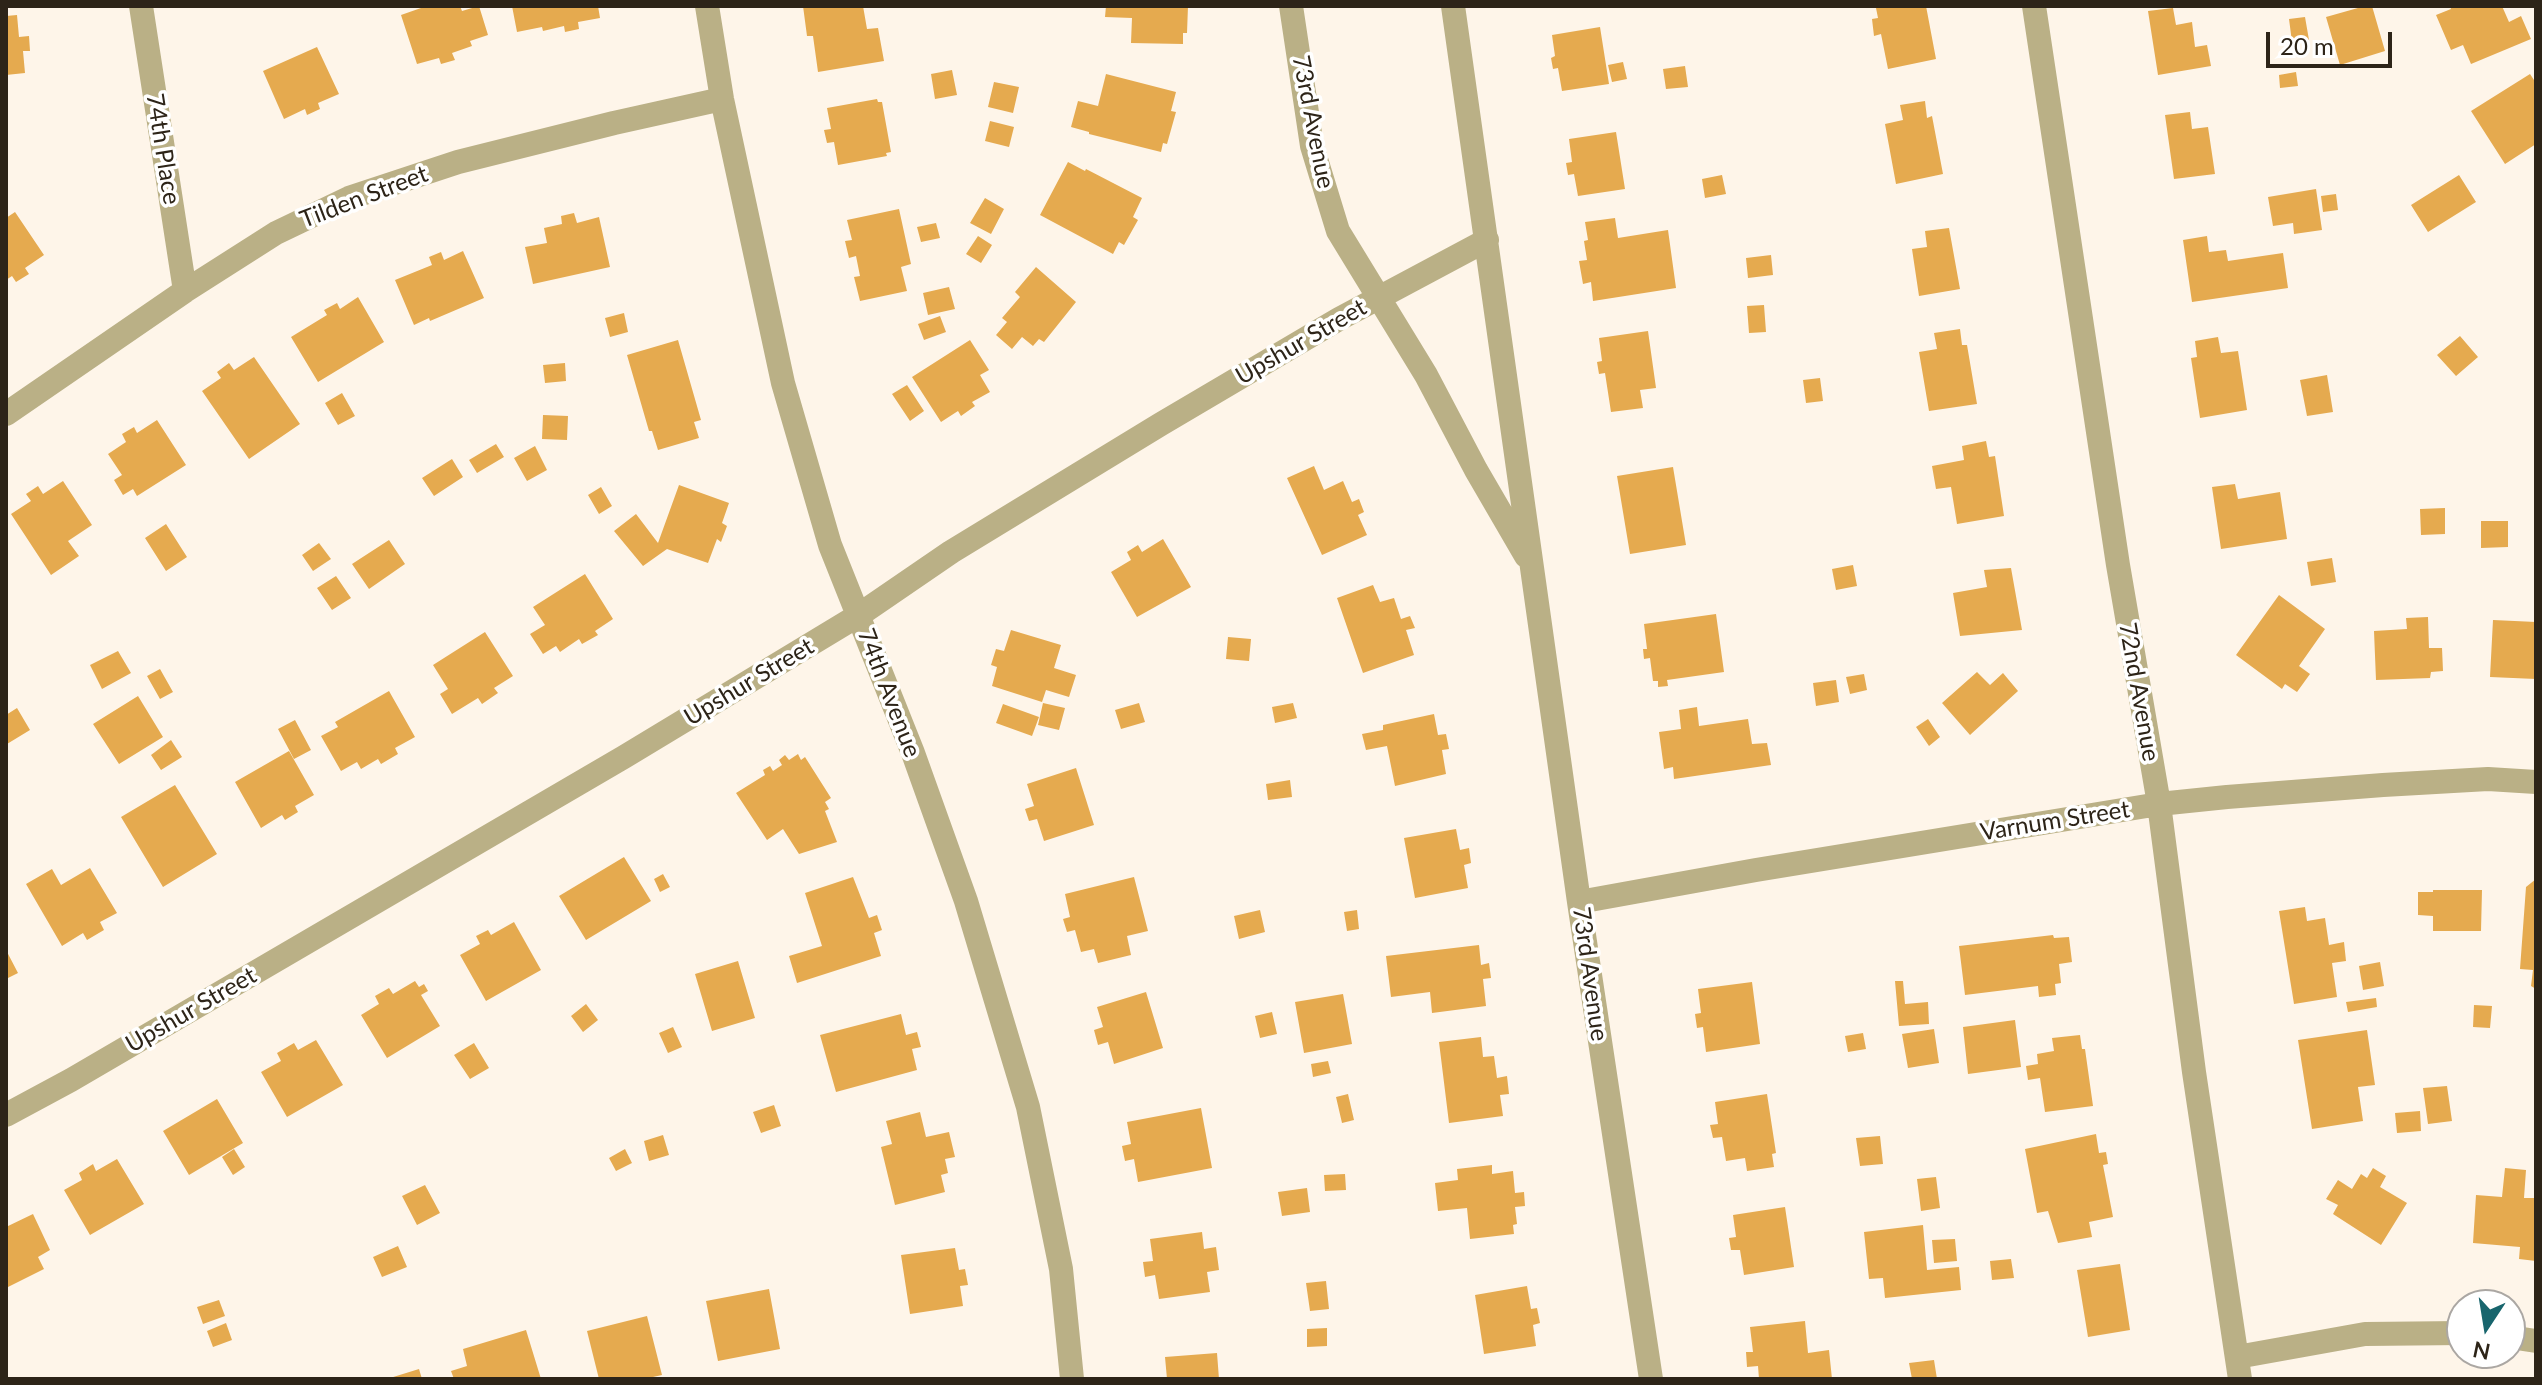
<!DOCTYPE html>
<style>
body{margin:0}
#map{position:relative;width:2542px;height:1385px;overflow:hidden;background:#fef5e9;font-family:Lato,sans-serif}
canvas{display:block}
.frame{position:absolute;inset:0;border:8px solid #2d2418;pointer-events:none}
.north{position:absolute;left:2446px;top:1289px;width:80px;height:80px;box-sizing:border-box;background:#fff;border:2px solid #aba7a3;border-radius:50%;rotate:192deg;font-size:22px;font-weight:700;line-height:32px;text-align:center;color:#2d2418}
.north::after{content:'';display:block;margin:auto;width:28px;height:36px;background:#18656d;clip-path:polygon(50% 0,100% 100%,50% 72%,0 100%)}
.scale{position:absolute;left:2266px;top:32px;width:126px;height:36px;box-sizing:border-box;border:4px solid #2d2418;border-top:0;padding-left:10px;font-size:24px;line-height:28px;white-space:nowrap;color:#2d2418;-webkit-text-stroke:6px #fff;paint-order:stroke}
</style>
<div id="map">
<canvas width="2542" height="1385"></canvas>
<div class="frame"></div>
<div class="north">N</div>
<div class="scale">20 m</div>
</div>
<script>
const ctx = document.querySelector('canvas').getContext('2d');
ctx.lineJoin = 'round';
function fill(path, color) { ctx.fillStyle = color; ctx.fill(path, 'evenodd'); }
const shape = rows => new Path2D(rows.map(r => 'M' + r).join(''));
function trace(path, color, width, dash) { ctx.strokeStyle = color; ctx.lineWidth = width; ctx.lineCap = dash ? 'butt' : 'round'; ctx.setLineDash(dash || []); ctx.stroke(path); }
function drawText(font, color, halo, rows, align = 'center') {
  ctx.font = font + ' Lato,sans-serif'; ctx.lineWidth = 7; ctx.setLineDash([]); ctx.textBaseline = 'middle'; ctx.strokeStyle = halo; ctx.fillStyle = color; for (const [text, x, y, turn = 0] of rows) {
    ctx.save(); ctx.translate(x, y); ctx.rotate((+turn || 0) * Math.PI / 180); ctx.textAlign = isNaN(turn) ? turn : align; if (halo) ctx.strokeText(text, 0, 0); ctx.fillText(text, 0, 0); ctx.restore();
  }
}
fill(shape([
 [420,6,460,6,462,11,479,6,488,35,470,41,472,46,452,53,455,60,441,64,439,58,417,64,401,15,421,8],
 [512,6,598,6,600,18,578,22,579,29,565,32,564,26,543,31,542,27,517,32],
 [803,6,863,6,867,29,878,28,884,61,818,72,813,36,807,36],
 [1106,6,1188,6,1187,33,1183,33,1183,44,1131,43,1132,18,1105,17],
 [1885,6,1926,6,1936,59,1888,69,1881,34,1874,36,1872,19,1878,18,1876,8],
 [2365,6,2372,6,2385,51,2340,65,2326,17],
 [2450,6,2502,6,2509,22,2521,16,2531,39,2471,64,2463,45,2451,50,2436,15,2451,9],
 [2173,8,2176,25,2192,22,2195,47,2207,45,2211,66,2158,75,2148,11],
 [17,15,19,37,29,36,30,51,23,51,25,73,6,75,6,16],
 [2305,17,2309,40,2292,42,2289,19],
 [1600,27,1609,84,1562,91,1558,68,1553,69,1551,58,1555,56,1552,35],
 [317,47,339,94,318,103,320,109,307,115,305,109,284,119,263,71],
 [1623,62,1627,79,1612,82,1608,65],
 [1685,66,1688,87,1666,89,1663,69],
 [952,70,957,95,935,99,931,74],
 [2296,72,2298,86,2280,88,2279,75],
 [1106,74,1176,92,1171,111,1176,112,1167,144,1163,143,1161,152,1089,134,1089,132,1071,127,1078,101,1098,106],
 [2530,74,2536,83,2536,144,2505,164,2471,111],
 [994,82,1019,87,1013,113,988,107],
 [877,99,878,102,882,102,891,152,886,153,887,156,838,165,834,142,827,143,824,130,831,129,827,108],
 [1925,101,1927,118,1932,116,1943,174,1896,184,1885,124,1903,120,1900,105],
 [2190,112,2192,129,2208,127,2215,174,2174,179,2165,115],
 [990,121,1014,127,1009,147,985,141],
 [1616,132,1625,189,1578,196,1574,174,1568,175,1566,163,1572,162,1569,139],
 [1068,162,1085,171,1086,169,1142,198,1133,217,1138,220,1124,245,1119,242,1113,254,1040,215],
 [1722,175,1726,194,1705,198,1702,179],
 [2459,175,2476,202,2428,232,2411,205],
 [2316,189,2322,230,2294,234,2293,223,2273,226,2268,197],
 [2336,194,2338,210,2323,212,2321,196],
 [985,198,1004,209,991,234,970,223],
 [899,209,911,264,901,267,907,291,860,301,854,277,860,276,856,256,849,258,845,241,852,240,847,220],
 [15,212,44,255,25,268,29,274,16,282,12,276,6,280,6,218],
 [574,213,577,223,599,217,610,267,533,284,525,247,547,243,544,228,562,224,561,216],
 [1615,218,1618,238,1668,230,1676,288,1593,301,1591,282,1583,284,1579,261,1587,260,1584,241,1588,240,1585,222],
 [936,223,940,238,921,242,917,227],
 [1949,228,1960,289,1919,296,1912,249,1927,247,1925,231],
 [978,236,992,245,981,263,966,254],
 [2207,236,2209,252,2226,250,2228,261,2283,253,2288,288,2192,302,2183,240],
 [463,251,484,298,430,321,429,318,414,325,395,280,432,265,429,257,441,252,444,260],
 [1771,255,1773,275,1748,278,1746,258],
 [1036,267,1076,302,1044,342,1039,339,1033,346,1022,337,1012,349,996,335,1007,322,1002,318,1020,297,1015,292],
 [949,287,955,309,928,315,923,293],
 [358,297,384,342,318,382,291,337,327,315,324,310,337,303,340,309],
 [1764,305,1766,332,1749,333,1747,306],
 [624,313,628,332,610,337,605,318],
 [940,316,946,332,924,340,918,324],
 [1960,329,1962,345,1967,345,1977,404,1929,411,1919,352,1937,349,1934,333],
 [1648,331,1656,388,1640,390,1643,408,1611,412,1605,373,1599,374,1597,362,1602,361,1599,338],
 [2460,336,2478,357,2456,376,2437,355],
 [2218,337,2221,353,2238,351,2247,410,2200,418,2191,358,2197,357,2195,341],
 [678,340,701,420,694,422,699,438,658,450,652,431,649,431,627,355],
 [970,340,989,370,980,375,990,392,972,402,975,406,961,416,958,411,941,422,912,377],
 [254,357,300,424,249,459,202,391,221,378,217,372,229,363,234,370],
 [565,363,566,381,545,383,543,365],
 [2327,375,2333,412,2307,416,2300,380],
 [1820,378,1823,401,1806,403,1803,380],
 [907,385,924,411,910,421,892,394],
 [342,393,355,416,338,425,325,403],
 [543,415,568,416,567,440,542,439],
 [157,420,186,465,137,496,133,489,123,495,114,480,122,475,108,454,126,442,122,434,134,427,137,433],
 [1986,441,1989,457,1995,456,2004,516,1957,524,1951,487,1936,489,1932,466,1964,460,1962,446],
 [496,444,504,457,477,473,469,460],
 [535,446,547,470,527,481,514,458],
 [452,459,463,477,434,496,422,478],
 [1314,466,1324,490,1343,481,1352,502,1359,499,1364,512,1358,515,1367,535,1322,555,1287,478],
 [1673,467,1686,545,1630,554,1617,476],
 [63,481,92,525,68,541,79,556,51,575,11,514,31,501,26,494,38,486,43,494],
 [2235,484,2238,499,2280,492,2287,539,2221,549,2212,487],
 [679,485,729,503,722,523,727,526,721,542,717,539,708,563,667,549,643,566,614,531,636,514,658,543],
 [601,487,612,506,599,514,588,495],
 [2445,508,2445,534,2421,535,2420,509],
 [2481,521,2508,521,2508,547,2481,548],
 [166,524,187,557,166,571,145,538],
 [1163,539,1191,587,1137,617,1111,572,1131,560,1127,552,1138,545,1142,552],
 [389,540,405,564,369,589,352,564],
 [319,543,331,559,313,571,302,555],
 [2332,558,2336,582,2311,586,2307,562],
 [1853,565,1857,586,1836,590,1832,569],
 [2011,568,2022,630,1960,636,1953,593,1987,587,1984,570],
 [585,574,613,619,595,631,598,635,582,644,579,639,560,652,556,646,543,654,530,634,545,625,533,607],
 [336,576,351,598,332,610,317,588],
 [1373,585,1380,602,1394,598,1401,619,1410,616,1415,628,1406,630,1414,655,1363,673,1337,598],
 [2279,595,2325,629,2299,666,2310,674,2297,692,2285,684,2282,689,2236,655],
 [1716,614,1724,672,1667,680,1668,686,1658,687,1658,681,1653,681,1650,658,1644,659,1643,649,1647,649,1644,624],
 [2428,617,2429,648,2442,648,2443,671,2431,672,2430,678,2376,680,2374,631,2407,629,2406,618],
 [2493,620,2536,622,2536,679,2490,677],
 [1011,630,1061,645,1054,668,1076,675,1069,697,1046,690,1042,702,992,686,997,667,991,665,996,649,1004,651],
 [485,632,513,676,494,688,498,693,482,704,478,698,452,714,440,694,448,689,433,665],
 [1228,637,1251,639,1249,661,1226,659],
 [118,651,131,673,102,689,90,665],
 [160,669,173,692,160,699,147,676],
 [1977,672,1990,685,2003,673,2018,691,1970,735,1942,703],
 [1864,674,1867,690,1850,694,1846,677],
 [1836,680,1839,702,1816,706,1813,683],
 [389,691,415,737,395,748,398,754,381,764,378,759,361,769,357,762,341,771,321,736,338,727,335,722],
 [138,696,163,737,119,764,93,724],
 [1043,703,1065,708,1059,730,1038,725],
 [1139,703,1145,722,1121,729,1115,710],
 [1293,703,1297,718,1275,723,1272,707],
 [1003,704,1039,717,1032,736,996,723],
 [1697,707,1699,726,1748,719,1752,744,1767,743,1771,765,1674,779,1673,767,1664,769,1659,732,1681,729,1679,710],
 [17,708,30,730,7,744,6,715],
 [1434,714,1438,735,1446,734,1449,749,1442,750,1446,774,1395,786,1387,746,1366,750,1362,734,1383,730,1383,725],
 [1928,719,1940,737,1929,746,1916,727],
 [295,720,311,750,294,759,278,729],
 [171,740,182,757,161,770,151,755],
 [289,751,314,795,295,806,298,812,285,820,282,815,261,828,235,782],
 [798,754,801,760,805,757,831,798,825,802,829,809,825,811,837,842,799,854,783,829,767,840,736,793,765,775,763,770,770,766,773,771,782,765,779,760,785,755,789,760],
 [1076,768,1094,825,1044,841,1037,819,1029,821,1025,809,1034,806,1027,784],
 [1290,780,1292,797,1268,800,1266,784],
 [175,785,217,854,163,887,121,817],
 [1456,829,1460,850,1469,848,1471,863,1464,865,1468,888,1415,898,1404,838],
 [624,857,651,901,586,940,559,896],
 [90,868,117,913,100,922,104,930,87,940,83,933,62,946,26,884,52,869,61,885],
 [663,874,670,887,660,892,654,879],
 [853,877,869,918,877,915,882,930,874,933,881,956,797,983,789,956,822,946,805,893],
 [1134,877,1148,931,1127,936,1131,955,1098,963,1094,949,1081,952,1075,930,1067,932,1063,919,1070,917,1065,894],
 [2536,879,2536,989,2531,986,2533,970,2520,969,2526,887],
 [2433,890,2482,890,2481,931,2433,931,2433,916,2418,915,2418,892,2433,892],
 [2305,907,2307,921,2325,918,2329,945,2344,942,2346,961,2332,963,2337,997,2294,1004,2279,911],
 [1260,910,1265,932,1239,939,1234,916],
 [1357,910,1359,929,1347,931,1344,912],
 [514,922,541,970,486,1001,460,955,480,944,476,936,488,930,491,935],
 [2053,935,2054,938,2069,937,2072,962,2059,964,2061,983,2055,984,2056,995,2039,997,2038,986,1965,995,1959,946],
 [1479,945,1481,965,1489,963,1491,978,1483,979,1486,1006,1432,1013,1430,992,1391,997,1386,956],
 [6,950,18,973,6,979],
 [738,961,755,1018,712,1031,695,974],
 [2380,962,2384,986,2363,990,2359,966],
 [415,981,419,987,424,984,428,991,421,995,440,1026,387,1058,361,1015,379,1004,375,996,389,988,393,994],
 [1895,981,1903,981,1905,1004,1928,1002,1929,1024,1899,1026],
 [1752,982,1760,1044,1706,1052,1703,1027,1697,1028,1695,1014,1701,1013,1698,989],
 [1146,992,1163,1048,1114,1064,1108,1042,1098,1045,1094,1030,1103,1027,1097,1007],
 [1343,994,1352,1044,1304,1053,1295,1002],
 [2376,998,2377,1007,2348,1012,2346,1002],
 [586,1004,598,1020,583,1032,571,1016],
 [2474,1005,2492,1006,2490,1028,2473,1027],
 [1272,1012,1277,1034,1260,1038,1255,1016],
 [901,1014,906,1035,917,1032,921,1047,912,1049,917,1070,836,1092,820,1035],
 [2015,1020,2021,1067,1968,1074,1963,1027],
 [673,1027,682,1047,668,1053,659,1033],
 [1934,1029,1939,1063,1908,1068,1902,1034],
 [2367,1030,2375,1085,2358,1087,2363,1121,2312,1129,2298,1040],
 [1863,1033,1866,1049,1848,1052,1845,1036],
 [2080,1035,2082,1049,2085,1049,2093,1106,2045,1112,2040,1078,2028,1080,2026,1066,2038,1064,2037,1054,2054,1051,2052,1038],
 [1481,1037,1483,1057,1494,1056,1497,1078,1507,1076,1509,1094,1500,1095,1503,1116,1449,1123,1439,1042],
 [316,1040,343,1085,287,1117,261,1072,281,1061,277,1053,294,1043,298,1050],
 [474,1043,489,1068,470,1079,454,1055],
 [1328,1061,1331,1073,1313,1077,1311,1064],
 [2447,1086,2452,1121,2428,1124,2423,1088],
 [1348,1094,1354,1120,1342,1123,1336,1097],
 [1767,1094,1776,1153,1772,1154,1774,1167,1747,1171,1745,1158,1726,1161,1722,1137,1713,1138,1710,1125,1718,1124,1715,1102],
 [217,1099,243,1143,189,1175,163,1131],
 [774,1105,781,1126,761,1133,753,1112],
 [1201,1108,1212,1168,1138,1182,1134,1159,1125,1161,1122,1146,1131,1144,1127,1122],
 [2420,1111,2421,1131,2397,1133,2395,1113],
 [920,1112,926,1137,949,1132,955,1157,945,1159,948,1173,941,1175,945,1192,895,1205,881,1147,892,1144,886,1121],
 [2096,1134,2099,1153,2106,1152,2108,1164,2103,1165,2113,1217,2089,1222,2092,1237,2058,1243,2048,1211,2037,1213,2025,1149],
 [663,1135,669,1155,649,1161,644,1141],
 [1880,1136,1883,1164,1860,1166,1856,1138],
 [234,1149,245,1167,233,1175,222,1157],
 [625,1149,632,1163,616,1171,609,1158],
 [117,1159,144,1204,90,1235,64,1190,82,1180,79,1173,93,1164,96,1171],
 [1492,1165,1492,1174,1513,1171,1515,1193,1524,1192,1525,1206,1515,1207,1517,1224,1513,1225,1514,1234,1470,1239,1467,1208,1438,1211,1435,1183,1458,1180,1457,1169],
 [2373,1168,2386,1176,2380,1187,2407,1203,2381,1245,2333,1214,2338,1205,2326,1199,2338,1180,2352,1189,2361,1174,2367,1178],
 [2505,1168,2526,1170,2524,1198,2536,1198,2536,1261,2519,1259,2520,1247,2473,1243,2476,1195,2502,1197],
 [1345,1174,1346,1190,1325,1191,1324,1175],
 [1936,1177,1940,1208,1921,1211,1917,1179],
 [425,1185,440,1213,417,1225,402,1196],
 [1307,1188,1310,1212,1282,1216,1278,1192],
 [1785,1207,1794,1267,1744,1275,1740,1250,1731,1250,1729,1238,1736,1237,1733,1215],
 [33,1214,50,1250,38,1257,44,1269,6,1288,6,1227],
 [1923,1225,1927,1270,1959,1267,1961,1290,1885,1298,1883,1278,1869,1279,1864,1232],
 [1202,1232,1204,1249,1216,1247,1219,1270,1207,1272,1210,1292,1159,1299,1155,1275,1145,1277,1143,1262,1153,1261,1150,1239],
 [1955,1239,1957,1261,1934,1263,1932,1240],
 [398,1246,407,1267,382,1277,373,1257],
 [955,1248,959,1270,965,1269,968,1285,960,1286,963,1306,910,1314,901,1255],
 [2011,1259,2014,1278,1992,1280,1990,1261],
 [2120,1264,2130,1330,2088,1337,2077,1270],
 [1326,1281,1329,1309,1310,1311,1306,1283],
 [1527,1286,1531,1309,1537,1308,1540,1323,1533,1325,1536,1346,1484,1354,1475,1295],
 [769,1289,780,1349,718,1361,706,1301],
 [219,1300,225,1316,203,1324,197,1307],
 [647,1316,662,1375,644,1379,599,1379,587,1331],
 [1805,1321,1808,1353,1829,1350,1832,1379,1759,1379,1758,1366,1747,1367,1746,1352,1753,1352,1750,1327],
 [226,1323,232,1340,213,1347,207,1331],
 [1327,1328,1327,1346,1307,1347,1307,1329],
 [526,1330,541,1379,454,1379,451,1371,467,1366,463,1349],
 [1217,1353,1219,1379,1167,1379,1165,1357],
 [1934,1360,1937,1379,1912,1379,1909,1363],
 [419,1369,422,1379,390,1379,390,1378]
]), '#e5aa4f');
trace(shape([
 [141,6,185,291],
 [707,6,722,99,783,383,830,545,913,753,966,901,1028,1107,1061,1269,1072,1379],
 [1291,6,1312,146,1338,231,1426,375,1476,470,1526,556],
 [1453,6,1579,902,1651,1379],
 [2034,6,2118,565,2159,804,2194,1072,2240,1379],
 [6,414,185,291,276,233,349,198,458,162,614,123,722,99],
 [1579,902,1756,870,2159,804,2227,797,2383,785,2488,779,2536,782],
 [6,1115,71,1080,624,757,859,615,951,552,1161,424,1339,319,1487,240],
 [2510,1337,2536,1341],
 [2237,1357,2365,1334,2462,1333]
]), '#bab086', 24);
drawText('24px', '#2d2418', '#fff', [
 ["73rd Avenue",1313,122,79],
 ["74th Place",163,149,81],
 ["Tilden Street",364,197,-21],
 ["Upshur Street",1301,342,-30],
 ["Upshur Street",749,682,-31],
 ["72nd Avenue",2139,692,80],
 ["74th Avenue",889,693,69],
 ["Varnum Street",2055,821,-9],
 ["73rd Avenue",1590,974,82],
 ["Upshur Street",191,1010,-30]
]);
</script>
